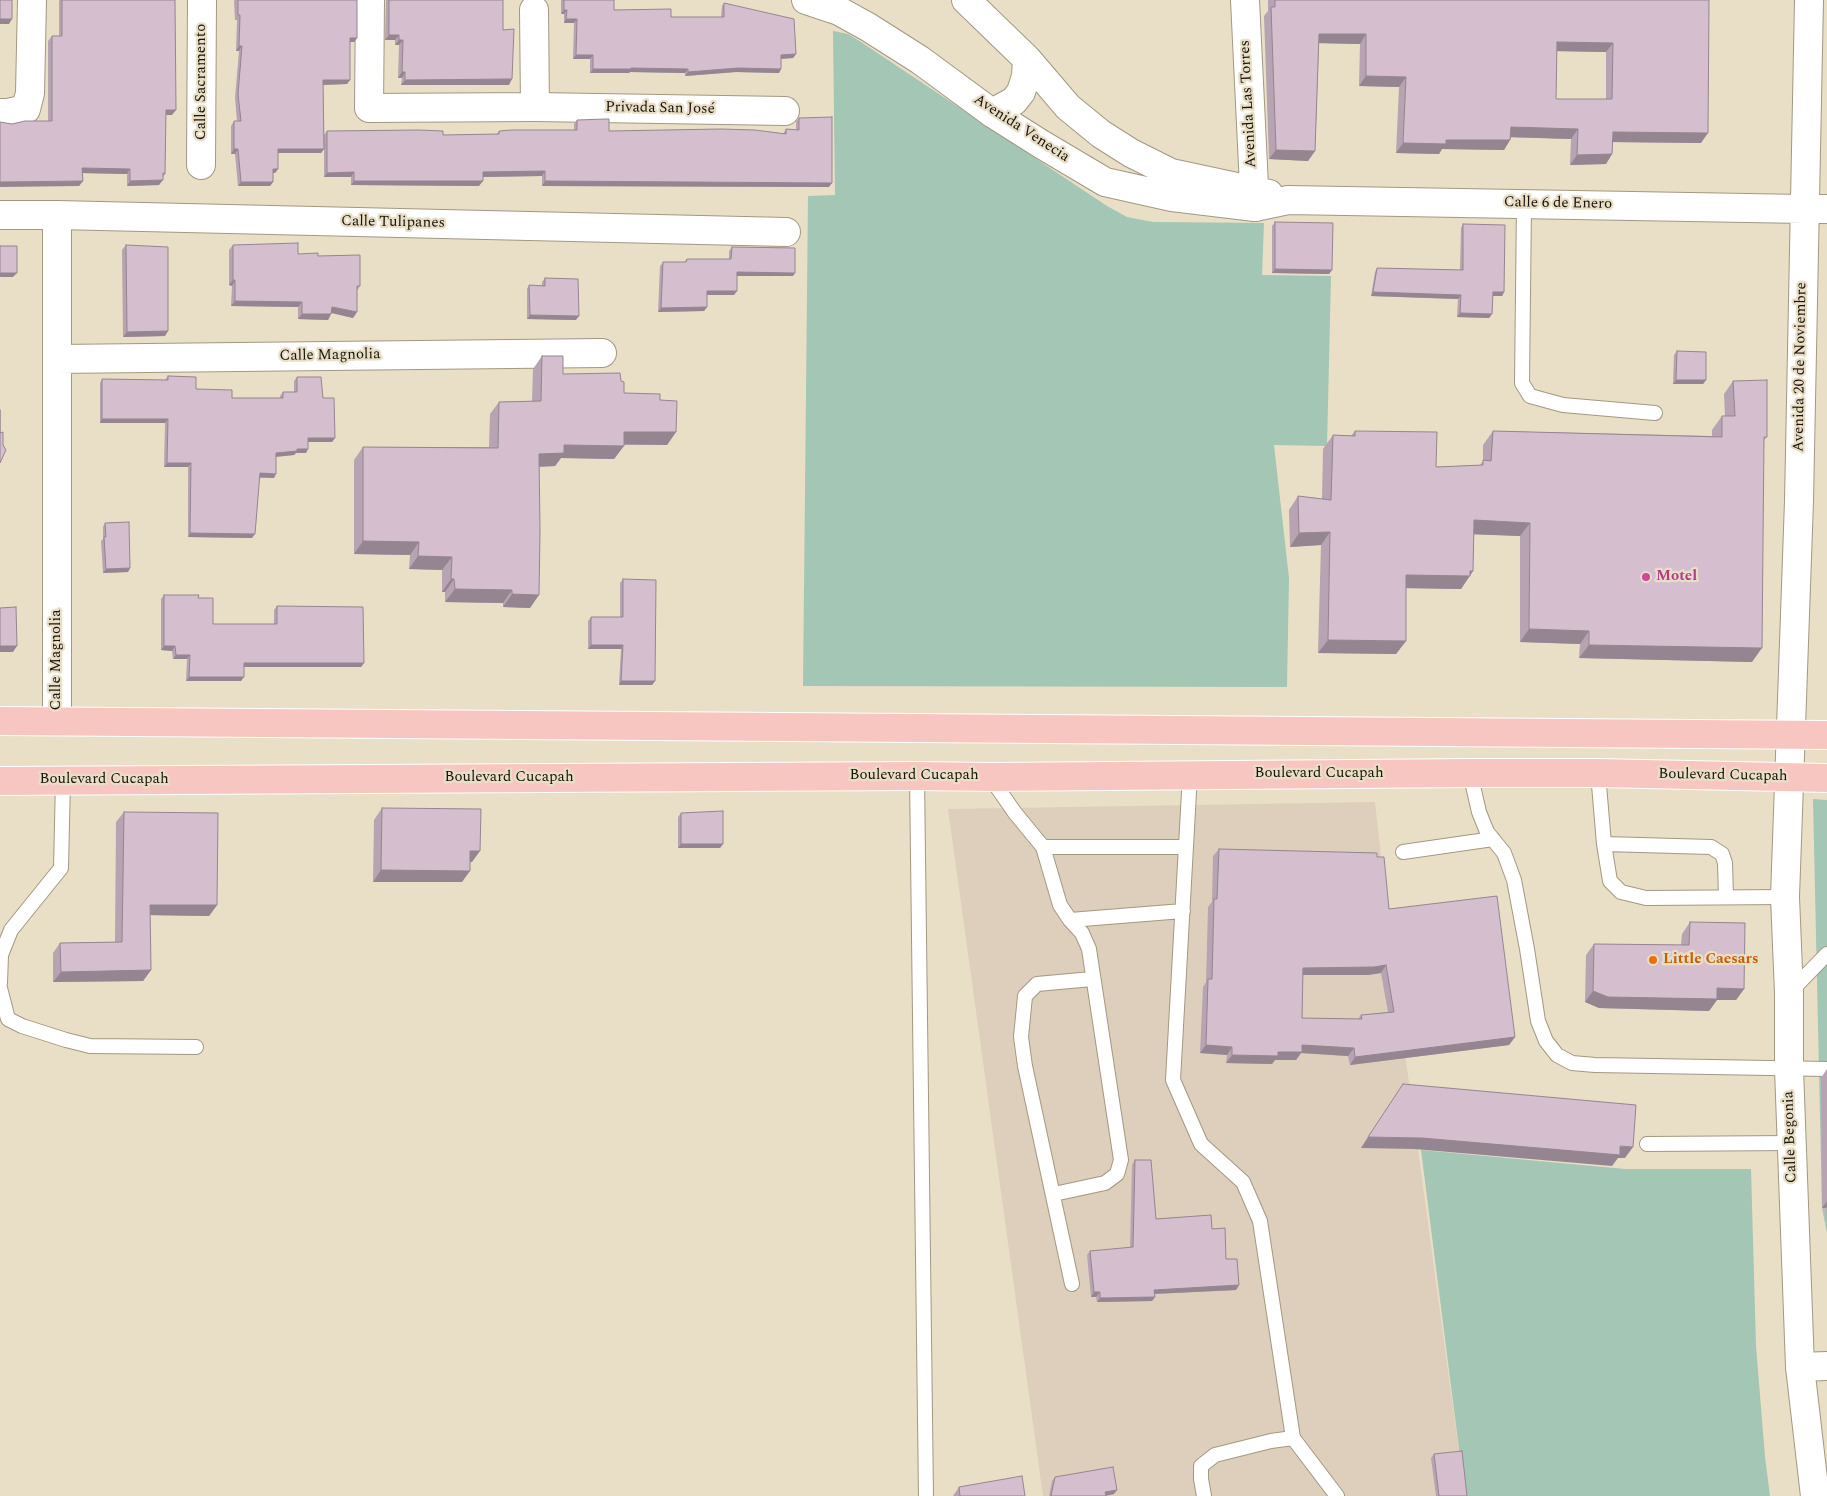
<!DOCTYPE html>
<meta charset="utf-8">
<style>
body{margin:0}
canvas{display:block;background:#e9dec6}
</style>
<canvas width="1827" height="1496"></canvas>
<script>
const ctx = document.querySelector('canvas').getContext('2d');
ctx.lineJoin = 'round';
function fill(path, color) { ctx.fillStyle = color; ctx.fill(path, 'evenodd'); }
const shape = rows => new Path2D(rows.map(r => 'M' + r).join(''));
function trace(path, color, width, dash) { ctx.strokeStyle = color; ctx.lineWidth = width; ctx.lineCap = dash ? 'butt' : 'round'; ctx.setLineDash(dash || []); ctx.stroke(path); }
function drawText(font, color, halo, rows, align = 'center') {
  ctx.font = font + ' Spectral,serif'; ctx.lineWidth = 4.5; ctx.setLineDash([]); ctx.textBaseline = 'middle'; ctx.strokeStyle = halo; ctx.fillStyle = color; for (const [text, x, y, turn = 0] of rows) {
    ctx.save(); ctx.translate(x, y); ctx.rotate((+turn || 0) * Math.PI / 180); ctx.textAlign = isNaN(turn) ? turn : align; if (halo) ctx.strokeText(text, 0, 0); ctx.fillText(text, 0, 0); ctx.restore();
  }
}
fill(shape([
 [1375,802,1393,965,1465,1496,1043,1496,948,809]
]), '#decfbc');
fill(shape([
 [833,31,848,34,861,42,1107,206,1127,217,1153,222,1264,223,1262,275,1331,276,1327,446,1274,445,1289,578,1287,687,803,686,808,196,835,195],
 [1813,799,1827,800,1827,1233,1822,1208],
 [1421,1150,1625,1169,1751,1169,1756,1346,1765,1457,1770,1496,1465,1496]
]), '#a4c6b4');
const lane = shape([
 [1524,204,1522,383,1530,396,1563,405,1655,413],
 [1470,773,1479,812,1487,832,1504,853,1514,880,1527,949,1538,1021,1546,1041,1557,1055,1572,1063,1595,1065,1827,1069],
 [1598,773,1604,844,1610,881,1621,892,1646,898,1785,897],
 [1190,774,1173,1080,1201,1144,1243,1182,1260,1221,1293,1438,1271,1441,1215,1455,1201,1466,1201,1479,1204,1496],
 [917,776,926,1496],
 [990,777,1015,813,1043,847,1060,905,1070,920,1082,933,1089,949,1121,1160,1117,1174,1105,1183,1054,1194],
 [1604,844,1711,847,1722,854,1725,863,1726,897],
 [1043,847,1186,847],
 [1403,852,1493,839],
 [1070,920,1183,911],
 [0,983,1,955,11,930,61,868,63,780],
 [0,988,8,1019,22,1026,66,1040,90,1046,196,1047],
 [1789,993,1827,954],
 [1647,1144,1792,1143],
 [1072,1284,1025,1066,1021,1037,1025,996,1037,984,1092,979],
 [1293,1438,1337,1496]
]);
const street = shape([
 [370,0,369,108,535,107,785,111],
 [1245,0,1255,207],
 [534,10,535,107],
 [0,113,8,113,26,109,30,93,32,0],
 [201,165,202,0],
 [1804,209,1827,209],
 [57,215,57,721],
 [57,359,602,353],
 [1800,1367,1815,1496]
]);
const secondary = shape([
 [806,0,839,11,868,27,920,60,992,113,1041,144,1105,182,1172,197,1255,207,1288,200,1804,209],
 [966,0,1027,59,1068,107,1101,134,1131,153,1171,173,1269,194],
 [1809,0,1799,501,1785,897,1789,994,1789,1069,1800,1367,1827,1366],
 [992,113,1014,101,1021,92,1026,76,1027,59],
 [0,215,57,215,786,232]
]);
const primary = shape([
 [0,721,1827,735],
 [0,781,917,776,990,777,1470,773,1598,773,1827,778]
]);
trace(lane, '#a39882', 16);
trace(street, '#a39882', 30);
trace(secondary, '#a39882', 30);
trace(primary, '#fff', 30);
trace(lane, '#fff', 14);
trace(street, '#fff', 28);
trace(secondary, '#fff', 28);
trace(primary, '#f8c6c1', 28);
fill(shape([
 [59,0,175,0,172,115,166,115,165,174,163,177,159,185,127,186,127,174,83,173,83,181,79,186,12,124,48,121,48,41,52,36,59,36],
 [234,0,357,0,357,38,354,42,350,42,350,80,347,84,323,85,324,135,327,131,443,135,497,134,499,131,574,130,574,124,577,120,609,131,783,134,786,129,796,130,796,122,799,118,829,187,542,186,542,176,483,177,479,186,351,185,351,177,324,177,324,149,321,153,278,153,278,169,275,173,273,173,273,182,270,186,238,186,235,154,231,154,231,126,234,121,237,121,235,98,239,51,236,51,237,20,235,20],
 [386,0,503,0,503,30,509,85,401,85,402,78,398,78,399,45,395,45,395,40,385,40],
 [561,0,614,0,614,10,671,17,721,17,722,6,724,3,796,54,793,58,781,59,781,69,779,73,736,72,685,76,685,73,630,72,629,73,590,73,590,59,573,59,574,23,564,23,564,14,561,14],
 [1268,0,1709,0,1701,143,1613,142,1612,154,1606,164,1570,165,1571,139,1511,137,1510,140,1504,150,1442,149,1439,154,1396,153,1399,87,1359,86,1360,44,1319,43,1315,151,1308,161,1269,159,1264,16,1268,11],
 [1557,51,1606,52,1606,99,1556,99],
 [1275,222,1332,270,1329,274,1272,273,1272,226],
 [1463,224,1504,292,1502,296,1493,296,1492,314,1489,318,1457,317,1458,299,1371,296,1375,272,1377,268,1460,270,1461,228],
 [126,245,165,336,123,337,122,250],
 [233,245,298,254,318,256,360,286,357,291,357,312,353,318,331,313,328,320,298,319,298,307,231,306,232,286,229,285,229,250],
 [732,247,793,276,737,276,734,295,707,295,707,307,704,311,658,312,660,266,663,262,684,262,687,259,729,259,729,251],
 [545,278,576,320,527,319,527,289,529,285,542,285,542,282],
 [1677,351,1706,380,1703,384,1673,384,1674,355],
 [542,356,563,374,621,381,624,393,660,400,676,432,667,445,624,445,614,459,561,458,555,466,539,467,530,608,503,607,503,603,445,602,445,592,442,592,442,570,409,569,410,555,354,554,354,460,363,447,489,447,490,414,499,402,532,401,533,369],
 [168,376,196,389,232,398,280,398,280,396,283,392,294,392,294,381,297,377,323,398,335,438,332,442,308,442,306,453,296,453,294,455,276,457,274,478,259,478,252,538,188,537,188,467,164,467,165,423,100,423,100,383,102,379,165,380],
 [1733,381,1767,437,1764,440,1752,662,1579,658,1580,644,1520,642,1520,536,1474,534,1473,571,1461,589,1406,588,1406,641,1396,654,1318,653,1321,545,1290,547,1289,510,1298,496,1322,499,1323,449,1333,435,1351,436,1355,431,1436,467,1480,465,1483,461,1483,445,1493,431,1712,436,1712,430,1722,416,1725,416,1724,394],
 [105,523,130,568,128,572,103,573,101,541,103,539,103,527],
 [623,579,655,681,652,685,619,685,621,649,588,649,588,621,591,617,620,617,620,583],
 [164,595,198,598,213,624,274,624,274,610,277,606,364,663,361,667,244,667,241,681,186,681,187,659,173,659,172,651,161,650,161,599],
 [382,808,472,862,470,862,462,882,373,882,374,820],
 [124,812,217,905,209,916,150,915,151,970,143,981,53,982,53,953,60,943,115,942,116,822],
 [681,813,723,844,720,848,678,848,678,817],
 [1219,849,1377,857,1389,909,1515,1037,1509,1045,1350,1065,1348,1056,1301,1053,1296,1060,1275,1060,1272,1064,1226,1063,1227,1055,1200,1053,1203,987,1206,982,1208,907,1212,902,1213,856],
 [1381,973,1388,1012,1361,1015,1358,1019,1302,1018,1303,975,1368,975],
 [1690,922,1744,989,1736,1000,1717,1000,1709,1011,1599,1008,1585,1002,1586,955,1594,944,1681,945,1682,934],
 [1827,1069,1827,1222,1826,1208,1822,1208,1821,1078],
 [1135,1160,1156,1219,1212,1229,1239,1285,1236,1290,1155,1294,1155,1297,1152,1301,1097,1302,1096,1297,1091,1297,1087,1255,1090,1251,1130,1248,1132,1165],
 [1434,1454,1467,1496,1436,1496,1431,1458],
 [1055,1477,1114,1494,1106,1496,1049,1496,1052,1481],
 [959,1487,1025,1496,953,1496]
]), '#b7a3b1');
fill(shape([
 [564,10,567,10,564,14,561,14],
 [0,19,12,19,9,24,0,24],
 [566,19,577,19,574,23,564,23],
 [1319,34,1366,34,1360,44,1312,43],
 [389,35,399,35,395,40,385,40],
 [350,38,357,38,354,42,347,42],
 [399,40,403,40,399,45,395,45],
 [1557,42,1613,43,1606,52,1550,51],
 [239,46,242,46,239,51,236,51],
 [796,54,793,58,778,59,781,55],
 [576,55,593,55,590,59,573,59],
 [631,68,688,69,685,73,630,72,629,73,590,73,593,69],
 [738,68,781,69,779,73,736,72,685,76,688,72],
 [402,72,405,72,402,78,398,78],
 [1366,76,1406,77,1399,87,1359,86],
 [512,79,509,85,401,85,405,80],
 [323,80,350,80,347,84,320,85],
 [166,110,176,110,172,115,163,115],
 [1511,127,1578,129,1571,139,1504,137],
 [1613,132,1708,133,1701,143,1606,142],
 [1446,140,1510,140,1504,150,1442,149,1439,154,1396,153,1403,143],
 [234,149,238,149,235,154,231,154],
 [278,149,324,149,321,153,275,153],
 [1276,150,1315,151,1308,161,1269,159],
 [1612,154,1606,164,1570,165,1577,155],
 [82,168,130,169,127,174,79,173],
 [273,169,278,169,275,173,270,173],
 [545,171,542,176,479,177,483,172],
 [354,172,351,177,324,177,327,173],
 [163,180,159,185,127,186,130,181],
 [83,181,79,186,0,187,0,182],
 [354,181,483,181,479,186,351,185],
 [545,181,832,183,829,187,542,186],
 [241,182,273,182,270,186,238,186],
 [1275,269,1332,270,1329,274,1272,273],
 [737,272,795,273,793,276,734,276],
 [0,273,17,273,13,277,0,277],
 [233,280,235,280,232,286,229,285],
 [707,291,737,291,734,295,704,295],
 [1373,292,1461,295,1458,299,1371,296],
 [1493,292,1504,292,1502,296,1490,296],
 [235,301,302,302,298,307,231,306],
 [332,307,357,312,353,318,328,312],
 [707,307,704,311,658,312,661,308],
 [1460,313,1492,314,1489,318,1457,317],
 [302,314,331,314,328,320,298,319],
 [530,315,579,316,576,320,527,319],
 [168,331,165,336,123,337,127,332],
 [1676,380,1706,380,1703,384,1673,384],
 [102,419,168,419,165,423,100,423],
 [624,432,676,432,667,445,615,444],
 [308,438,335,438,332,442,305,442],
 [564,445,624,446,614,459,561,458,555,466,530,467,539,454],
 [297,449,308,449,306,453,296,453,294,455,273,457,276,453],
 [167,463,191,463,188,467,164,467],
 [260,473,276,474,274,478,257,477],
 [1474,520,1530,523,1520,536,1465,534],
 [1330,532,1321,545,1290,547,1299,533],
 [190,533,255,534,252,538,188,537],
 [363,541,419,542,410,555,354,554],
 [418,556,452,557,442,570,409,569],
 [130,568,128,572,103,573,106,569],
 [1473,571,1461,589,1397,588,1406,575],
 [451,579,454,579,445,592,442,592],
 [455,589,512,590,503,603,445,602],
 [512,594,539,595,530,608,503,607],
 [1529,629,1589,631,1580,644,1520,642],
 [1328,640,1406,641,1396,654,1318,653],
 [591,645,623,645,621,649,588,649],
 [1589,645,1762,648,1752,662,1579,658],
 [0,646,17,646,13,652,0,652],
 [164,646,175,646,172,651,161,650],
 [176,655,190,655,187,659,173,659],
 [244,663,364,663,361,667,241,667],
 [189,677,244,677,241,681,186,681],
 [621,681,655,681,652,685,619,685],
 [681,844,723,844,720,848,678,848],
 [470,851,480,851,472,862,462,863],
 [381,870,470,871,462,882,373,882],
 [150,905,217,905,209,916,142,915],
 [1386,965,1381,973,1368,975,1297,975,1303,968],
 [151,970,143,981,53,982,61,972],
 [1717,988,1744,989,1736,1000,1717,1000,1709,1011,1599,1008,1585,1002,1593,991],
 [1515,1037,1509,1045,1350,1065,1355,1057],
 [1206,1045,1232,1047,1227,1055,1200,1053],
 [1302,1045,1354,1048,1348,1056,1301,1053,1296,1060,1275,1060,1272,1064,1226,1063,1232,1055,1278,1052],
 [1368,1137,1422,1138,1633,1147,1625,1158,1618,1158,1612,1166,1414,1149,1361,1148],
 [1827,1201,1827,1207,1826,1208,1822,1208],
 [1239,1285,1236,1290,1151,1294,1154,1290],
 [1094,1292,1100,1292,1096,1297,1091,1297],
 [1155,1297,1152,1301,1097,1302,1100,1298],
 [1117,1490,1114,1494,1103,1496,1105,1492]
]), '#958590');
const building = shape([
 [0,0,12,0,12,19,0,19,0,0],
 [62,0,175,0,176,110,166,110,165,174,163,173,163,180,130,181,130,169,82,168,83,181,0,182,0,122,12,124,25,121,52,121,52,36,62,36,62,0],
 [238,0,357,0,357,38,350,38,350,80,323,80,324,149,278,149,278,169,273,169,273,182,241,182,238,149,234,149,234,121,241,121,238,94,242,46,239,46,240,15,238,15,238,0],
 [389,0,503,0,503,30,514,29,512,79,405,80,405,72,402,72,403,40,399,40,399,35,389,35,389,0],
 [564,0,614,0,614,10,671,9,671,17,724,17,724,3,794,19,796,54,781,55,781,69,738,68,688,72,688,69,631,68,631,69,593,69,593,55,576,55,577,19,566,19,567,10,564,10,564,0],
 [1275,0,1709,0,1708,133,1613,132,1612,154,1577,155,1578,129,1511,127,1510,140,1446,140,1446,144,1403,143,1406,77,1366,76,1366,34,1319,34,1315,151,1276,150,1271,7,1275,7,1275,0],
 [1557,42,1613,43,1612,99,1556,99,1557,42],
 [832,117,832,183,545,181,545,171,483,172,483,181,354,181,354,172,327,173,327,131,418,130,443,131,443,135,499,134,499,131,512,130,577,130,577,120,606,119,609,119,609,131,721,129,755,130,786,134,786,129,799,130,799,118,832,117],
 [1275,222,1333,223,1332,270,1275,269,1275,222],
 [1463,224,1505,225,1504,292,1493,292,1492,314,1460,313,1461,295,1373,292,1377,268,1463,270,1463,224],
 [298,243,298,254,318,253,318,256,360,255,360,286,357,286,357,312,332,307,331,314,302,314,302,302,235,301,235,280,233,280,233,245,298,243],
 [126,245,168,247,168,331,127,332,126,245],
 [0,246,17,246,17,273,0,273,0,246],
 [732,247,795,248,795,273,737,272,737,291,707,291,707,307,661,308,663,262,686,262,687,259,731,259,732,247],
 [545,278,578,279,579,316,530,315,529,285,545,286,545,278],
 [1677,351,1706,352,1706,380,1676,380,1677,351],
 [542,356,563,356,563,374,620,373,621,381,624,382,624,393,660,394,660,400,677,401,676,432,624,432,624,446,564,445,564,453,539,454,540,531,539,595,512,594,512,590,455,589,454,579,451,579,452,557,418,556,419,542,363,541,363,447,498,448,499,402,541,401,542,356],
 [168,376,196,377,196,389,232,390,232,398,283,398,283,392,297,392,297,377,321,377,323,398,334,398,335,438,308,438,308,449,297,449,297,451,276,453,276,474,260,473,255,534,190,533,191,463,167,463,168,419,102,419,102,379,168,380,168,376],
 [1767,380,1767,437,1764,437,1762,648,1589,645,1589,631,1529,629,1530,523,1474,520,1473,571,1470,571,1470,576,1406,575,1406,641,1328,640,1330,532,1299,533,1298,496,1331,500,1333,435,1355,436,1355,431,1437,432,1436,467,1483,465,1483,460,1491,461,1493,431,1722,437,1722,416,1735,416,1733,381,1767,380],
 [0,410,0,433,3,432,3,445,6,450,0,463,0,410],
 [129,522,130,568,106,569,104,537,106,537,105,523,129,522],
 [623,579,656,580,655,681,621,681,623,645,591,645,591,617,623,617,623,579],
 [164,595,199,595,198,598,213,598,213,624,277,624,277,606,363,607,364,663,244,663,244,677,189,677,190,655,176,655,175,646,164,646,164,595],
 [16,607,17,646,0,646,0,608,16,607],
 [382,808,481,809,480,851,470,851,470,871,381,870,382,808],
 [723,811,723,844,681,844,681,813,723,811],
 [124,812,218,813,217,905,150,905,151,970,61,972,60,943,122,942,124,812],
 [1219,849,1377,853,1377,857,1384,857,1389,909,1497,896,1515,1037,1355,1057,1354,1048,1302,1045,1302,1052,1278,1052,1278,1056,1232,1055,1232,1047,1206,1045,1208,979,1212,979,1214,899,1217,899,1219,849],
 [1386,965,1394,1012,1361,1015,1362,1019,1302,1018,1303,968,1374,967,1386,965],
 [1690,922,1745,923,1744,989,1717,988,1717,999,1608,997,1593,991,1594,944,1689,945,1690,922],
 [1403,1084,1636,1105,1633,1147,1620,1146,1620,1155,1422,1138,1368,1137,1403,1084],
 [1135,1160,1151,1160,1156,1219,1211,1215,1212,1229,1225,1228,1226,1259,1237,1259,1239,1285,1154,1290,1155,1297,1100,1298,1100,1292,1094,1292,1090,1251,1133,1247,1135,1160],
 [1462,1451,1467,1496,1439,1496,1434,1454,1462,1451],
 [1113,1467,1117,1490,1105,1492,1106,1496,1051,1496,1055,1477,1113,1467],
 [1022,1476,1025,1496,960,1496,959,1487,1022,1476]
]);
fill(building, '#d5bece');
trace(building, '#958590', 1);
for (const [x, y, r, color] of [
 [1646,577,5,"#d1479c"],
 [1653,960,5,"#e8710a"]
]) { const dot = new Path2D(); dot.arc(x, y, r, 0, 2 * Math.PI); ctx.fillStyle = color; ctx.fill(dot); trace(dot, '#e9dec6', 2); }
drawText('15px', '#17120a', '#e9dec6', [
 ["Calle Sacramento",202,82,-90],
 ["Avenida Las Torres",1249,104,-93],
 ["Privada San José",660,109,1],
 ["Avenida Venecia",1021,129,33],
 ["Calle 6 de Enero",1558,204,1],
 ["Calle Tulipanes",393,223,1],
 ["Calle Magnolia",330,356,-1],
 ["Avenida 20 de Noviembre",1801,367,-89],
 ["Calle Magnolia",57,660,-90],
 ["Boulevard Cucapah",1319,774],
 ["Boulevard Cucapah",914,776],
 ["Boulevard Cucapah",1723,776,1],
 ["Boulevard Cucapah",509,778],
 ["Boulevard Cucapah",104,780],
 ["Calle Begonia",1791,1137,-92]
]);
drawText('bold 15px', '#b23c85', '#e9dec6', [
 ["Motel",1656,577]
], 'left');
drawText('bold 15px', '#c56008', '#e9dec6', [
 ["Little Caesars",1663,960]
], 'left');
</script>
